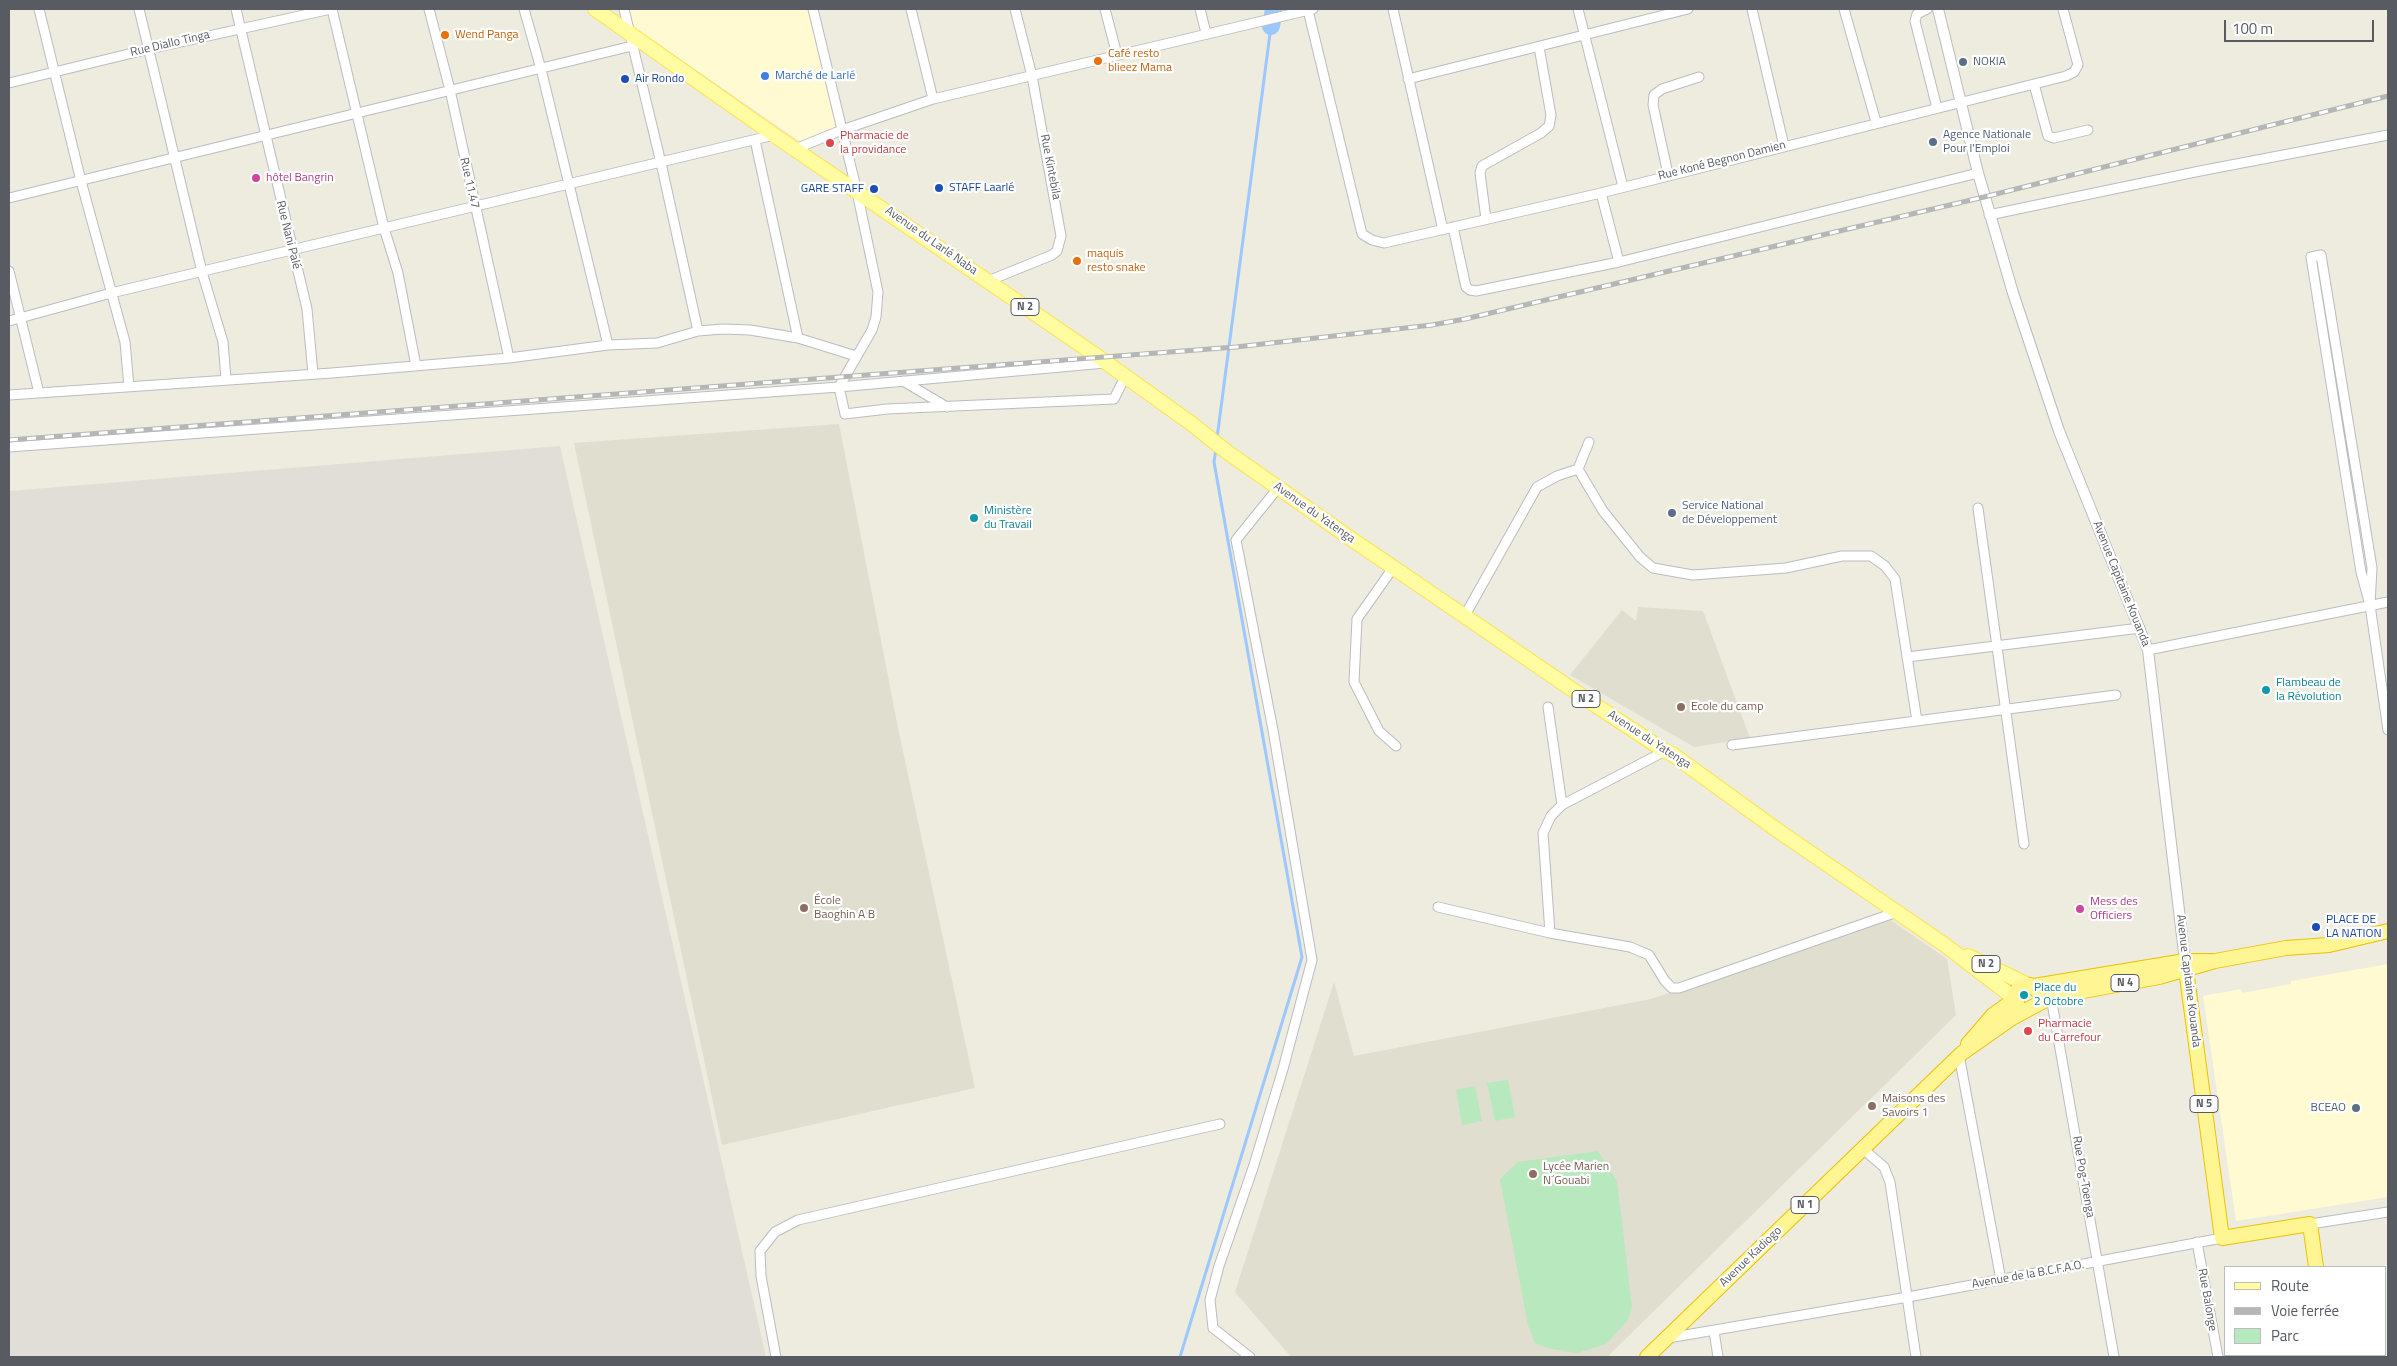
<!DOCTYPE html>
<meta charset="utf-8">
<style>
body{margin:0}
#map{position:relative;width:2397px;height:1366px;overflow:hidden;background:#edecdf;font-family:"Titillium Web",sans-serif}
canvas{display:block}
.frame{position:absolute;inset:0;border:10px solid #585b62;pointer-events:none}
.legend{position:absolute;left:2224px;top:1266px;width:162px;height:90px;box-sizing:border-box;background:#fff;border:1px solid #bcbdc0;margin:0;padding:6px 9px;list-style:none;font-size:15px;color:#585b62}
.legend li{display:flex;align-items:center;gap:10px;height:25px}
.legend b{width:25px;border:1px solid #bcbdc0}
.scale{position:absolute;left:2224px;top:20px;width:150px;height:22px;box-sizing:border-box;border:2px solid #585b62;border-top:0;padding-left:6px;font-size:15px;line-height:18px;white-space:nowrap;color:#585b62;-webkit-text-stroke:4px #fff;paint-order:stroke}
</style>
<div id="map">
<canvas width="2397" height="1366"></canvas>
<div class="frame"></div>
<ul class="legend">
<li><b style="height:6px;background:#fffca2"></b>Route</li>
<li><b style="height:6px;background:#b5b6b6"></b>Voie ferrée</li>
<li><b style="height:14px;background:#b8e8be"></b>Parc</li>
</ul>
<div class="scale">100 m</div>
</div>
<script>
const ctx = document.querySelector('canvas').getContext('2d');
ctx.lineJoin = 'round';
function fill(path, color) { ctx.fillStyle = color; ctx.fill(path, 'evenodd'); }
const shape = rows => new Path2D(rows.map(r => 'M' + r).join(''));
function trace(path, color, width, dash) { ctx.strokeStyle = color; ctx.lineWidth = width; ctx.lineCap = dash ? 'butt' : 'round'; ctx.setLineDash(dash || []); ctx.stroke(path); }
function drawText(font, color, halo, rows, align = 'center') {
  ctx.font = font + ' "Titillium Web",sans-serif'; ctx.lineWidth = 4.5; ctx.setLineDash([]); ctx.textBaseline = 'middle'; ctx.strokeStyle = halo; ctx.fillStyle = color; for (const [text, x, y, turn = 0] of rows) {
    ctx.save(); ctx.translate(x, y); ctx.rotate((+turn || 0) * Math.PI / 180); ctx.textAlign = isNaN(turn) ? turn : align; if (halo) ctx.strokeText(text, 0, 0); ctx.fillText(text, 0, 0); ctx.restore();
  }
}
fill(shape([
 [629,9,809,9,839,126,802,143,631,25],
 [2388,964,2388,1197,2236,1221,2203,996,2241,989,2242,993,2291,984,2291,981]
]), '#fffad2');
fill(shape([
 [560,446,766,1357,9,1357,9,491]
]), '#e0ded7');
fill(shape([
 [839,424,898,728,975,1088,722,1145,574,443],
 [1638,607,1703,611,1750,738,1694,747,1570,675,1622,610,1636,621],
 [1889,919,1947,959,1956,1015,1607,1357,1291,1357,1235,1292,1334,982,1354,1056,1651,999]
]), '#dfdecf');
fill(shape([
 [1508,1080,1515,1117,1495,1121,1487,1083],
 [1475,1086,1482,1121,1462,1125,1456,1090],
 [1598,1151,1617,1181,1632,1307,1628,1320,1606,1344,1577,1353,1547,1348,1535,1343,1528,1325,1500,1179,1518,1162]
]), '#b8e8be');
trace(shape([
 [1217,438,1271,26],
 [1180,1357,1302,957,1214,462,1216,449]
]), '#9dc8ff', 3);
trace(shape([
 [1271,26,1274,9]
]), '#9dc8ff', 18);
const minor = shape([
 [39,9,81,181,125,342,129,387],
 [139,9,202,272,223,342,226,379],
 [236,9,307,309,313,374],
 [332,9,384,228,398,273,416,366],
 [429,9,450,90,509,358],
 [524,9,541,69,608,345],
 [624,9,661,163,698,331],
 [813,9,857,192,878,292,876,317,872,330,839,387,845,414,887,409,1114,399,1125,377],
 [911,9,933,99],
 [1105,9,1117,55],
 [1200,9,1206,33],
 [1393,9,1443,230],
 [1578,9,1623,187],
 [1752,9,1784,146],
 [1844,9,1876,122],
 [1927,9,1917,14,1915,21,1937,108],
 [1308,10,1362,234,1372,240,1384,243,1601,193,2066,76,2074,72,2078,65,2063,9],
 [1408,79,1688,9],
 [9,83,149,49,331,9],
 [2034,84,2048,136,2054,138,2088,130],
 [755,140,798,338],
 [795,149,842,130,933,99,1313,9],
 [1668,174,1653,105,1654,95,1662,89,1699,77],
 [1601,193,1619,262],
 [9,198,632,46],
 [1989,215,2200,171,2388,135],
 [1486,219,1480,173,1482,166,1541,133,1549,126,1551,115,1539,47],
 [1453,227,1466,287,1470,290,1476,291,1619,262,1978,173],
 [9,271,39,393],
 [988,281,1052,255,1057,251,1061,236,1032,76,1015,9],
 [9,321,111,293,774,135],
 [903,381,947,407],
 [9,395,332,373,509,358,608,345,657,343,698,331,723,329,750,330,798,338,856,356],
 [1589,442,1578,469,1603,511,1640,557,1653,568,1693,575,1786,568,1842,556,1871,556,1885,566,1895,579,1917,721],
 [9,447,839,387,1105,363],
 [1978,508,2024,844],
 [1393,568,1357,619,1354,682,1379,731,1396,746],
 [2370,605,2372,568,2321,255,2311,257,2361,572,2370,605,2388,730],
 [1464,617,1537,487,1557,476,1578,469],
 [2148,650,2388,602],
 [1907,657,2140,628],
 [1548,707,1562,805],
 [1732,745,2116,695],
 [1438,907,1550,933,1630,947,1649,955,1665,981,1672,988,1679,988,1897,912],
 [1550,933,1543,833,1551,816,1562,805,1665,751],
 [2051,997,2114,1357],
 [1959,1055,2001,1280],
 [1863,1149,1884,1167,1890,1182,1916,1357],
 [2310,1224,2388,1212],
 [2197,1242,2218,1357],
 [1714,1331,1718,1357],
 [1668,1338,1908,1297,2222,1238],
 [776,1357,761,1276,760,1251,775,1232,798,1220,1220,1124],
 [1250,1357,1213,1328,1210,1300,1219,1266,1253,1168,1283,1069,1312,960,1273,730,1236,540,1278,488]
]);
const tertiary = shape([
 [1938,9,1978,173,2013,293,2059,431,2148,650,2185,961]
]);
const primary = shape([
 [595,9,774,135,1097,356,1192,424,1227,452,1350,538,1595,705,1665,751,1672,754,1777,830,1945,945,2014,998],
 [1968,956,2026,984]
]);
const trunk = shape([
 [2185,962,2222,1238,2310,1224,2316,1267],
 [2034,986,2185,961,2215,961,2286,948,2329,945,2388,931],
 [2018,1006,2014,996,2019,987,2030,985,2039,992],
 [1968,1044,1993,1015,2014,1000],
 [2328,1355,2328,1357],
 [1647,1357,1962,1053,2012,1018,2051,997,2159,977,2215,961]
]);
trace(minor, '#babcc3', 11);
trace(tertiary, '#babcc3', 12);
trace(primary, '#ffe246', 16);
trace(trunk, '#ecc000', 16);
trace(minor, '#fff', 9);
trace(tertiary, '#fff', 10);
trace(primary, '#fffca2', 14);
trace(trunk, '#fff693', 14);
const rail = shape([
 [9,440,1236,347,1432,325,1465,319,1984,197,2388,96]
]);
trace(rail, '#b5b6b6', 5);
trace(rail, '#fff', 3, [9]);
for (const [x, y, r, color] of [
 [445,35,5,"#e8710a"],
 [1098,61,5,"#e8710a"],
 [1963,62,5,"#5c6f8a"],
 [765,76,5,"#3f7fe0"],
 [625,79,5,"#1a4fb4"],
 [1933,142,5,"#5c6f8a"],
 [830,143,5,"#e0444e"],
 [256,178,5,"#d1479c"],
 [939,188,5,"#1a4fb4"],
 [874,189,5,"#1a4fb4"],
 [1077,261,5,"#e8710a"],
 [1672,513,5,"#5c6f8a"],
 [974,518,5,"#0f9aa8"],
 [2266,690,5,"#0f9aa8"],
 [1681,707,5,"#8d6e63"],
 [804,908,5,"#8d6e63"],
 [2080,909,5,"#d1479c"],
 [2316,927,5,"#1a4fb4"],
 [2024,995,5,"#0f9aa8"],
 [2028,1031,5,"#e0444e"],
 [1872,1106,5,"#8d6e63"],
 [2356,1108,5,"#5c6f8a"],
 [1533,1174,5,"#8d6e63"]
]) { const dot = new Path2D(); dot.arc(x, y, r, 0, 2 * Math.PI); ctx.fillStyle = color; ctx.fill(dot); trace(dot, '#fff', 2); }
for (const [x, y, w] of [
 [1025,307,28],
 [1586,699,28],
 [1986,964,28],
 [2125,983,28],
 [2204,1104,28],
 [1805,1205,28]
]) { const box = new Path2D(); box.roundRect(x - w / 2, y - 8.5, w, 17, 4); ctx.fillStyle = '#fff'; ctx.fill(box); trace(box, '#585b62', 1); }
drawText('bold 11px', '#585b62', null, [
 ["N 2",1025,307],
 ["N 2",1586,699],
 ["N 2",1986,964],
 ["N 4",2125,983],
 ["N 5",2204,1104],
 ["N 1",1805,1205]
]);
drawText('12px', '#c56008', '#fff', [
 ["Wend Panga",455,35],
 ["Café resto",1108,54],
 ["blieez Mama",1108,68],
 ["maquis",1087,254],
 ["resto snake",1087,268]
], 'left');
drawText('12px', '#585b62', '#fff', [
 ["Rue Diallo Tinga",170,44,-13],
 ["Rue Koné Begnon Damien",1722,161,-14],
 ["Rue Kintebila",1050,167,79],
 ["Rue 11.47",469,183,77],
 ["Rue Nani Palé",288,235,76],
 ["Avenue du Larlé Naba",931,241,35],
 ["Avenue du Yatenga",1314,513,35],
 ["Avenue Capitaine Kouanda",2121,584,68],
 ["Avenue du Yatenga",1649,740,33],
 ["Avenue Capitaine Kouanda",2188,981,83],
 ["Rue Pog-Toenga",2083,1177,80],
 ["Avenue Kadiogo",1751,1257,-44],
 ["Avenue de la B.C.F.A.O.",2028,1275,-10],
 ["Rue Balonge",2207,1300,80]
]);
drawText('12px', '#4e5e75', '#fff', [
 ["NOKIA",1973,62],
 ["Agence Nationale",1943,135],
 ["Pour l'Emploi",1943,149],
 ["Service National",1682,506],
 ["de Développement",1682,520],
 ["BCEAO",2346,1108,"right"]
], 'left');
drawText('12px', '#366cbe', '#fff', [
 ["Marché de Larlé",775,76]
], 'left');
drawText('12px', '#164399', '#fff', [
 ["Air Rondo",635,79],
 ["STAFF Laarlé",949,188],
 ["GARE STAFF",864,189,"right"],
 ["PLACE DE",2326,920],
 ["LA NATION",2326,934]
], 'left');
drawText('12px', '#be3a42', '#fff', [
 ["Pharmacie de",840,136],
 ["la providance",840,150],
 ["Pharmacie",2038,1024],
 ["du Carrefour",2038,1038]
], 'left');
drawText('12px', '#b23c85', '#fff', [
 ["hôtel Bangrin",266,178],
 ["Mess des",2090,902],
 ["Officiers",2090,916]
], 'left');
drawText('12px', '#0d838f', '#fff', [
 ["Ministère",984,511],
 ["du Travail",984,525],
 ["Flambeau de",2276,683],
 ["la Révolution",2276,697],
 ["Place du",2034,988],
 ["2 Octobre",2034,1002]
], 'left');
drawText('12px', '#785e54', '#fff', [
 ["Ecole du camp",1691,707],
 ["École",814,901],
 ["Baoghin A B",814,915],
 ["Maisons des",1882,1099],
 ["Savoirs 1",1882,1113],
 ["Lycée Marien",1543,1167],
 ["N´Gouabi",1543,1181]
], 'left');
</script>
